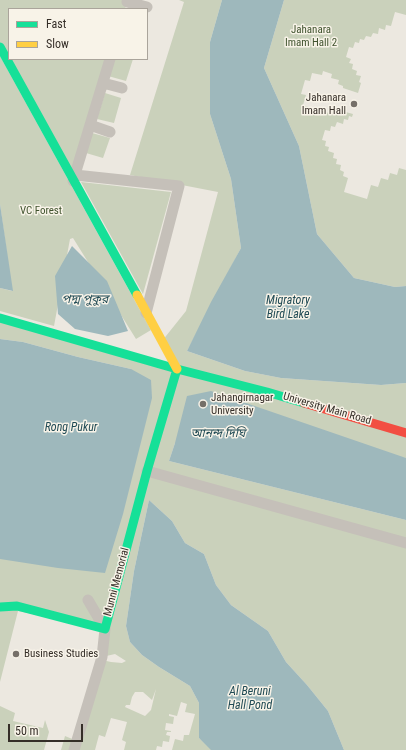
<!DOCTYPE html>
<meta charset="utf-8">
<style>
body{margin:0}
#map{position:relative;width:406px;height:750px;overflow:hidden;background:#ece8e0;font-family:"Roboto Condensed",sans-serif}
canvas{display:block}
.legend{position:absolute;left:8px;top:8px;width:140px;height:52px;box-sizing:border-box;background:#f8f3e8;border:1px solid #aaa49b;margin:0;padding:5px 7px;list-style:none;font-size:12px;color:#352e28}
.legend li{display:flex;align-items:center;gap:8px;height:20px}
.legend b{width:20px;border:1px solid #aaa49b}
.scale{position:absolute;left:8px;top:724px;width:75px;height:18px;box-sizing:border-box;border:2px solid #352e28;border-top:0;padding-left:5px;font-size:12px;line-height:14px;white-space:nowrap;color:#352e28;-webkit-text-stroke:3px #f8f3e8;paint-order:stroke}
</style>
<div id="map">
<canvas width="406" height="750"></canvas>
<ul class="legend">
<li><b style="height:5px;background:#16e098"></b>Fast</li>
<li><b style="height:5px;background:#ffcf43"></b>Slow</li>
</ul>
<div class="scale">50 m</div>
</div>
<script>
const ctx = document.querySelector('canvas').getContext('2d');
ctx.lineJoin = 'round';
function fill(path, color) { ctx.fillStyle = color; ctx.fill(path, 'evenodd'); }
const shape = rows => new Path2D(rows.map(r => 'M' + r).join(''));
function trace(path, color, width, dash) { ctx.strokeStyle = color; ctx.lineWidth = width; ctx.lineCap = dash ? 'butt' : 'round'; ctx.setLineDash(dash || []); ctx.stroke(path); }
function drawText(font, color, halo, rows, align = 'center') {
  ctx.font = font + ' "Roboto Condensed","Noto Sans Bengali",sans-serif'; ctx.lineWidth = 3; ctx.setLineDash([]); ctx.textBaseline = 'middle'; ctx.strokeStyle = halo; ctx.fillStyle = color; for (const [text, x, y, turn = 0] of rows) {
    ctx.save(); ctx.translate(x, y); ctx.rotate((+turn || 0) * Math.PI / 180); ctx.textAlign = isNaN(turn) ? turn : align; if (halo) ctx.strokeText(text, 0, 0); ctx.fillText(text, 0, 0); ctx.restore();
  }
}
fill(shape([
 [0,0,128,0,125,9,9,9,9,59,110,59,73,181,0,47],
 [179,0,222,0,210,42,210,114,231,179,241,248,187,351,245,371,281,378,381,385,406,383,406,458,175,443,169,461,406,520,406,750,344,750,328,711,307,685,286,662,268,631,231,605,216,585,204,554,185,543,172,521,149,500,134,571,126,626,130,642,142,655,159,667,190,686,199,703,199,738,212,750,172,750,175,739,183,741,184,735,189,735,195,714,185,712,187,704,181,702,177,716,169,714,169,716,174,717,173,724,166,723,165,730,171,731,171,732,167,732,166,735,170,736,169,742,163,741,162,747,157,746,156,750,124,750,126,742,122,740,127,722,111,718,105,737,99,735,95,750,61,750,65,736,77,741,102,660,111,662,122,663,126,661,115,654,102,657,105,629,18,611,0,682,0,559,131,369,78,357,23,342,0,339,0,318,177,369,162,341,186,311,218,192,130,175,184,2],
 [156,689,151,710,145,716,125,707,126,705,130,705,132,697,135,692,143,692,152,700],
 [284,0,406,0,406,15,395,12,391,26,386,25,385,30,379,28,378,34,373,33,371,37,366,36,364,40,360,39,359,43,355,42,353,48,349,47,346,57,351,59,349,63,353,64,352,69,357,71,356,75,361,76,359,82,361,83,358,93,343,88,343,86,338,84,339,80,331,78,332,74,323,71,322,75,312,73,310,81,305,80,301,94,306,95,303,105,312,108,312,112,320,114,321,111,329,113,331,108,353,114,352,117,349,116,348,120,344,119,343,124,337,122,335,127,331,126,330,131,325,130,322,140,326,141,325,146,329,147,328,151,334,153,333,158,337,159,336,164,341,165,340,170,344,172,343,176,348,178,344,192,367,199,371,185,378,187,381,178,388,180,390,173,397,175,399,168,406,170,406,286,395,287,354,278,317,234,299,146,264,68],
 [0,56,151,330,136,339,73,238,70,239,54,326,0,311,0,288,12,291,0,204],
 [113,59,133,59,126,81,108,76],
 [105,93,121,98,114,123,97,119],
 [92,133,110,138,103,158,86,153],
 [81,182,171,192,143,294],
 [0,706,15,713,13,721,43,728,45,720,49,732,44,750,0,750]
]), '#cad1bb');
fill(shape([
 [222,0,284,0,264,68,299,146,317,234,354,278,395,287,406,286,406,383,381,385,281,378,245,371,187,351,211,302,241,248,231,179,210,114,210,42],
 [0,204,13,291,0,288],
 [72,246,107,281,128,331,108,336,75,329,58,314,55,276],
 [0,339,23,342,78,357,131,369,151,380,152,398,123,514,105,573,58,568,0,559],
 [211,391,406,458,406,520,169,461,175,443,187,396],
 [149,500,172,521,185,543,204,554,216,585,231,605,268,631,286,662,307,685,328,711,344,750,211,750,199,738,199,703,190,686,159,667,142,655,130,642,126,626,134,571]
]), '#9eb8bc');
trace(shape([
 [127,2,147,7],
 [103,83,122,88],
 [90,125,110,132],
 [75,175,179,186,146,313],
 [73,181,110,59],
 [147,471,406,543],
 [74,750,102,657,105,629,88,600]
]), '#c5c0b9', 11);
trace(shape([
 [0,47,137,295],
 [0,318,177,369,267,392,304,403],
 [0,607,17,606,105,629,147,471,177,369]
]), '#16e098', 9);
trace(shape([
 [137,295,177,369]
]), '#ffcf43', 9);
trace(shape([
 [304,403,406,433]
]), '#f24e42', 9);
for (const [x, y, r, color] of [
 [354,104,4,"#756f68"],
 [203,404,4,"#756f68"],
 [16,654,4,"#756f68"]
]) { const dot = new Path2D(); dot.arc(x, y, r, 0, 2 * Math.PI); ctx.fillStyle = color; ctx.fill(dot); trace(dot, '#f8f3e8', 1.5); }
drawText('11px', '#3f522d', '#f8f3e8', [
 ["Jahanara",311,30],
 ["Imam Hall 2",311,43],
 ["VC Forest",41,211]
]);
drawText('11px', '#352e28', '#f8f3e8', [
 ["Jahanara",346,98,"right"],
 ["Imam Hall",346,111,"right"],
 ["Jahangirnagar",211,398],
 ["University",211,411],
 ["Business Studies",24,654]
], 'left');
drawText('11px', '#352e28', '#f8f3e8', [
 ["University Main Road",327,409,16],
 ["Munni Memorial",117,582,-75]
]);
drawText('italic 12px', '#204a54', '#f8f3e8', [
 ["পদ্ম পুকুর",85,300],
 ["Migratory",288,301],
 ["Bird Lake",288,315],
 ["Rong Pukur",71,428],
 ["আনন্দ দিঘি",218,434],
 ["Al Beruni",250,692],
 ["Hall Pond",250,706]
]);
</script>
